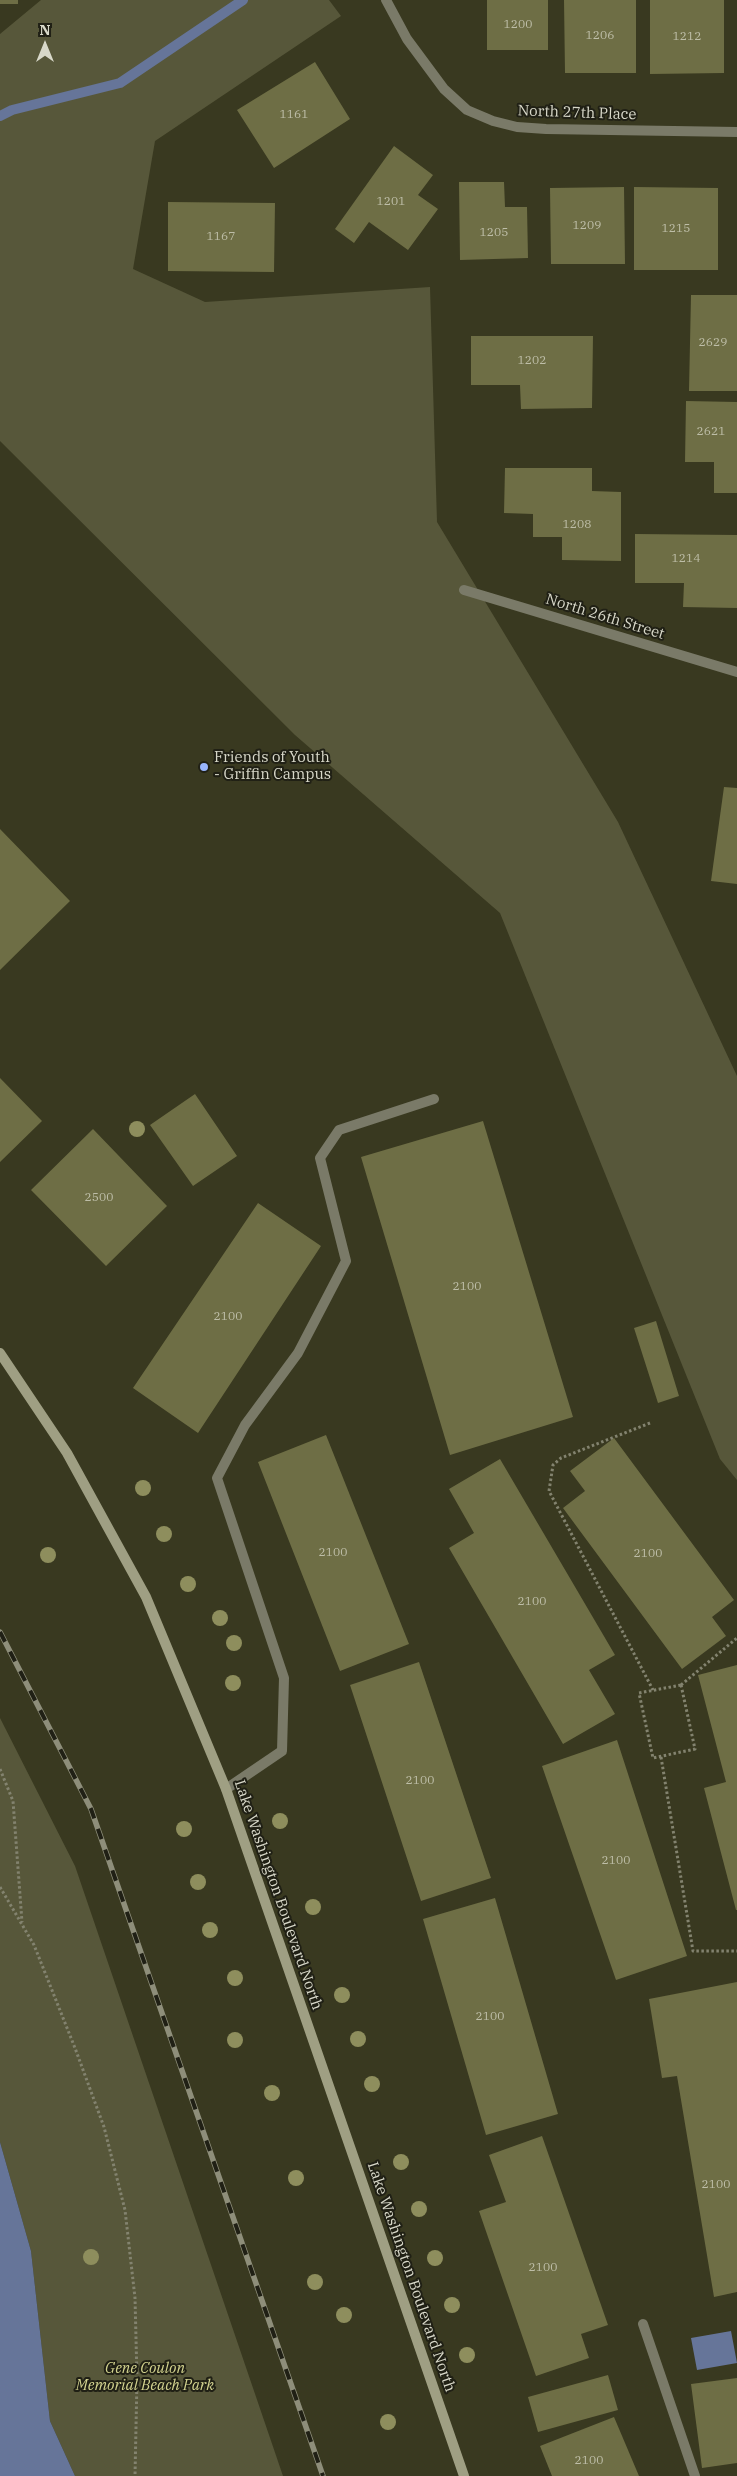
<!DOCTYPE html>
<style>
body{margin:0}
#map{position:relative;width:737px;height:2476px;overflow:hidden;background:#393920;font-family:"IBM Plex Serif",serif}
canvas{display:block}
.north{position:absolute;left:20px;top:20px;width:50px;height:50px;-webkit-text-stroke:4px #202015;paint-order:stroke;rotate:0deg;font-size:14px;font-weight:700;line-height:20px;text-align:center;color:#d8d8c9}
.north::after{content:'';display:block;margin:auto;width:18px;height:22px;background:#d8d8c9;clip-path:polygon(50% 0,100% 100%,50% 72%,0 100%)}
</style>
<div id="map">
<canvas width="737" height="2476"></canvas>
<div class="north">N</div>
</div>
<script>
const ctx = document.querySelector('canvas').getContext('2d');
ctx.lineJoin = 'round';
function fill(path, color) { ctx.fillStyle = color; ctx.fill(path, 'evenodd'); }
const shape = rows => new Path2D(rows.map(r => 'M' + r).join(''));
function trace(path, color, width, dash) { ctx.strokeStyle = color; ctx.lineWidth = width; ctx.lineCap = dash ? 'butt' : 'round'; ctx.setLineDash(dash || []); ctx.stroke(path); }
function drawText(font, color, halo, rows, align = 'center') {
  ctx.font = font + ' "IBM Plex Serif",serif'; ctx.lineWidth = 4; ctx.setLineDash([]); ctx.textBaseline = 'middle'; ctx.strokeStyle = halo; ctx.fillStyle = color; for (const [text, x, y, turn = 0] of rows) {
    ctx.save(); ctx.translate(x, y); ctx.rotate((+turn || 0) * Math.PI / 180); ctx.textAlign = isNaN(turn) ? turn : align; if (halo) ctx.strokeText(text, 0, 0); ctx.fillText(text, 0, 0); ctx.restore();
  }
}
fill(shape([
 [41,0,329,0,341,16,155,141,133,269,205,302,430,287,437,522,618,822,737,1076,737,1480,720,1459,500,913,295,735,0,441,0,34],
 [0,1718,75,1866,283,2476,75,2476,50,2421,31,2251,0,2142]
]), '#57573a');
fill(shape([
 [0,2142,31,2251,50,2421,75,2476,0,2476],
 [731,2331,737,2363,697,2370,691,2338]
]), '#667599');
trace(shape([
 [0,116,12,110,120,83,243,0]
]), '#667599', 10);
fill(shape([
 [0,0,18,0,18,4,0,4],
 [487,0,548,0,548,50,487,50],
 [564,0,636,0,636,73,565,73],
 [650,0,724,0,724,73,650,74],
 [315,62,350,119,274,168,237,110],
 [394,146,433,175,418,195,438,209,408,250,369,222,354,243,335,229],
 [459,182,504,182,505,207,527,207,528,258,460,260],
 [624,187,625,264,551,264,550,188],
 [634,187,718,188,718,270,634,270],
 [168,202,275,203,274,272,168,271],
 [691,295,737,295,737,391,689,391],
 [471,336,593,336,592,408,521,409,520,385,471,385],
 [686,401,737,402,737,493,714,493,714,462,685,462],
 [505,468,592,468,592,491,621,492,621,561,562,560,562,537,533,537,533,514,504,513],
 [635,534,737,535,737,608,683,607,684,583,635,583],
 [724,787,737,788,737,884,711,881],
 [0,829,70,901,0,970],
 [0,1078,42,1121,0,1162],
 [195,1094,237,1156,193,1186,150,1125],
 [483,1121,573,1417,450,1455,361,1157],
 [93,1129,167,1206,106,1266,31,1190],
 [258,1203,321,1246,198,1433,133,1388],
 [656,1321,679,1396,658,1403,634,1328],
 [326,1435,409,1644,340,1671,258,1462],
 [614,1438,734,1600,712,1617,726,1636,682,1669,563,1508,585,1491,570,1471],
 [500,1459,615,1655,589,1670,615,1714,563,1744,449,1548,474,1533,449,1489],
 [419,1662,491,1878,421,1901,350,1685],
 [737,1665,737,1910,736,1910,704,1788,726,1782,698,1675],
 [617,1740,687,1956,616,1980,542,1766],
 [495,1898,558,2114,486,2135,423,1919],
 [737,1982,737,2292,714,2297,677,2076,662,2078,649,1999],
 [542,2136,608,2325,581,2334,589,2358,536,2376,479,2211,506,2202,489,2155],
 [608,2375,618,2410,538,2432,528,2397],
 [737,2378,737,2463,702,2468,691,2384],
 [614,2417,639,2476,552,2476,540,2446]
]), '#6e6e45');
trace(shape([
 [650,1423,561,1458,553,1465,549,1491,653,1690],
 [681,1685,695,1749,653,1758,639,1693,681,1685],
 [681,1685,737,1638],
 [661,1757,693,1951,737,1951],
 [0,1769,13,1801,22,1922],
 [0,1887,34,1945,75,2048,104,2127,125,2210,135,2298,137,2379,135,2476]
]), '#83836f', 3, [2.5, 2.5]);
trace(shape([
 [226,1789,282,1751,284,1678,217,1478,245,1425,298,1353,346,1261,320,1158,339,1130,434,1099],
 [643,2324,695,2476]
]), '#7a7a68', 10);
trace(shape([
 [386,0,407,39,444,89,467,110,493,121,517,127,546,129,737,132],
 [464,590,737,672]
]), '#7a7a68', 10);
trace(shape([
 [0,1353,67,1453,146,1597,226,1789,464,2476]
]), '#9f9f83', 10);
const rail = shape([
 [0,1632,91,1809,323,2476]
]);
trace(rail, '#8e8e7a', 5.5);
trace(rail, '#202015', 4, [11]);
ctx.fillStyle = '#8e8e5d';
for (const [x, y] of [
 [137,1129],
 [143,1488],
 [164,1534],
 [48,1555],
 [188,1584],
 [220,1618],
 [234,1643],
 [233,1683],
 [280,1821],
 [184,1829],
 [198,1882],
 [313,1907],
 [210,1930],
 [235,1978],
 [342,1995],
 [358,2039],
 [235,2040],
 [372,2084],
 [272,2093],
 [401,2162],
 [296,2178],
 [419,2209],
 [91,2257],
 [435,2258],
 [315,2282],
 [452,2305],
 [344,2315],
 [467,2355],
 [388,2422]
]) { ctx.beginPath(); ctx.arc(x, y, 8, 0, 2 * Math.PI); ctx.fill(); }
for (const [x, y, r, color] of [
 [204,767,5,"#98b5fd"]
]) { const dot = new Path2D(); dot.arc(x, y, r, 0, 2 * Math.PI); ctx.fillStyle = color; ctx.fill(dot); trace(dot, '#202015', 2); }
drawText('12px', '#bebea8', null, [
 ["1200",518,25],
 ["1206",600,36],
 ["1212",687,37],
 ["1161",294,115],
 ["1201",391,202],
 ["1209",587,226],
 ["1215",676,229],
 ["1205",494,233],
 ["1167",221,237],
 ["2629",713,343],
 ["1202",532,361],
 ["2621",711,432],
 ["1208",577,525],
 ["1214",686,559],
 ["2500",99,1198],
 ["2100",467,1287],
 ["2100",228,1317],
 ["2100",333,1553],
 ["2100",648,1554],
 ["2100",532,1602],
 ["2100",420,1781],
 ["2100",616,1861],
 ["2100",490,2017],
 ["2100",716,2185],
 ["2100",543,2268],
 ["2100",589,2461]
]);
drawText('15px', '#d8d8c9', '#202015', [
 ["North 27th Place",577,113,2],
 ["North 26th Street",605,617,17],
 ["Lake Washington Boulevard North",278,1895,71],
 ["Lake Washington Boulevard North",411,2277,71]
]);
drawText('15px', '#d8d8c9', '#202015', [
 ["Friends of Youth",214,758],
 ["- Griffin Campus",214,775]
], 'left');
drawText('italic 15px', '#d3d38f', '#202015', [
 ["Gene Coulon",145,2369],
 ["Memorial Beach Park",145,2386]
]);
</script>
